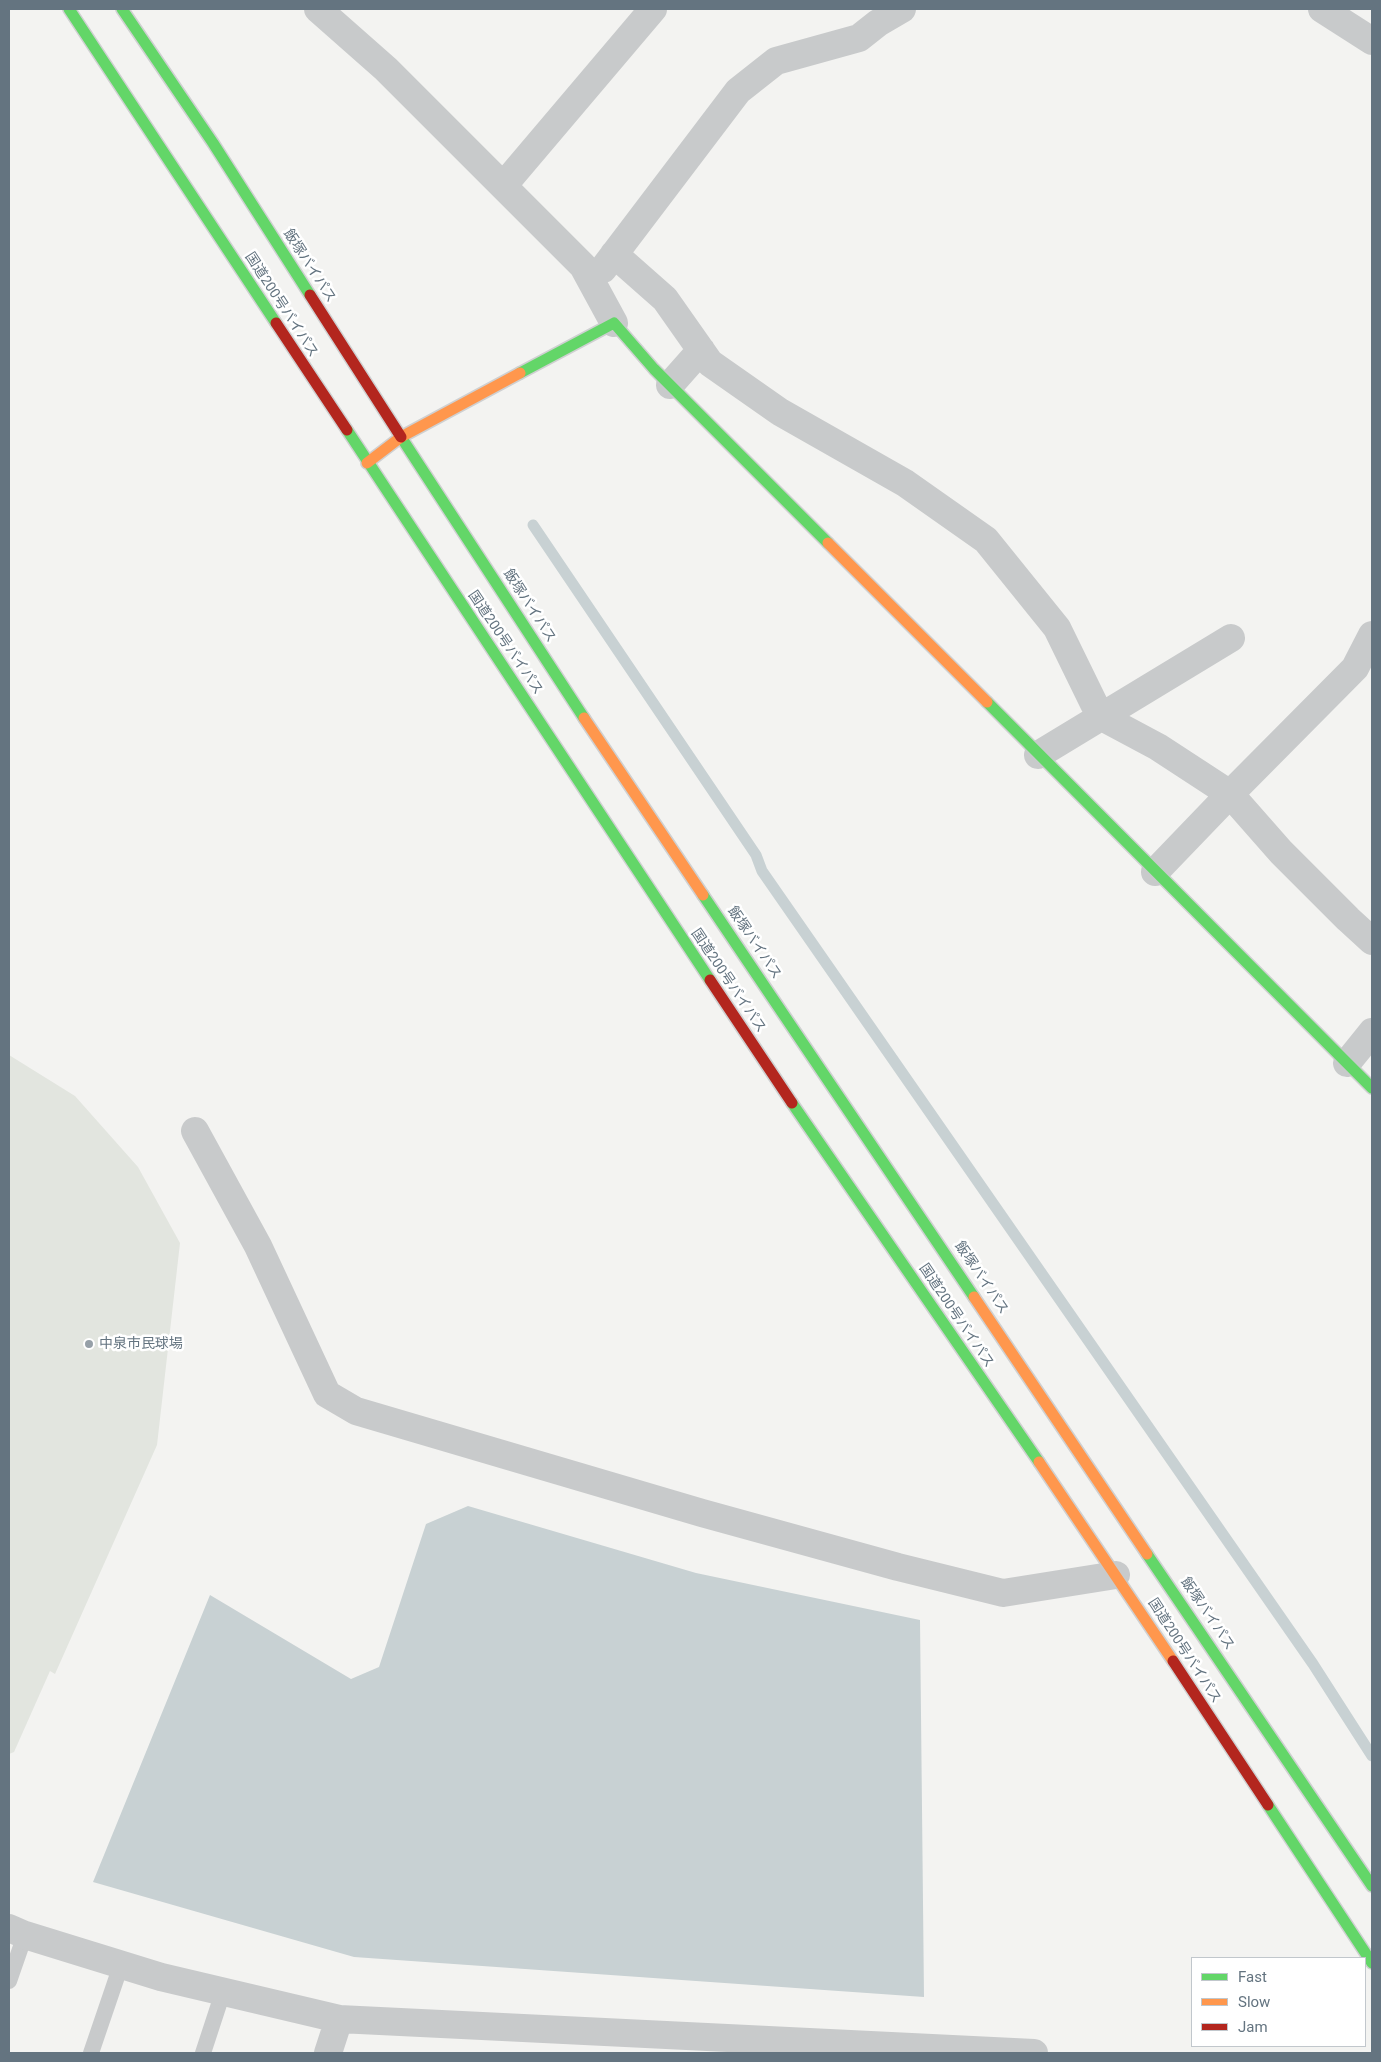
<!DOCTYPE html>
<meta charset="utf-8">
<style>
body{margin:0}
#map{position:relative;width:1381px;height:2062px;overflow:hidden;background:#f3f3f1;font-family:Roboto,sans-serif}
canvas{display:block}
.frame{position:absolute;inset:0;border:10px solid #647480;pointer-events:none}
.legend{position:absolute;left:1191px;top:1957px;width:175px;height:90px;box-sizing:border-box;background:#fff;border:1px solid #c1c7cc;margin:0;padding:6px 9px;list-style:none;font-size:15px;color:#647480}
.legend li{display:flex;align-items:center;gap:10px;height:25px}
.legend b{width:25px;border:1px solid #c1c7cc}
</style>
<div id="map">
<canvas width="1381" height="2062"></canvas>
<div class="frame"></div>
<ul class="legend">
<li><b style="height:6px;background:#63d668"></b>Fast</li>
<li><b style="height:6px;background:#ff974d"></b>Slow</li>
<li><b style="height:6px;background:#b3261e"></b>Jam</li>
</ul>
</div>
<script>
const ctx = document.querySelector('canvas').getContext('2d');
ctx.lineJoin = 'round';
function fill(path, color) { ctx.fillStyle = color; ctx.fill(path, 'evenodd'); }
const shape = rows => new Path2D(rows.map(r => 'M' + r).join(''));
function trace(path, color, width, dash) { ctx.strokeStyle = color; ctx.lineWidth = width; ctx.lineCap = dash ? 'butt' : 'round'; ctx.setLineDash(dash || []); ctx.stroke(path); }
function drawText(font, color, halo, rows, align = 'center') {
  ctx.font = font + ' Roboto,"Noto Sans JP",sans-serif'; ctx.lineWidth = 5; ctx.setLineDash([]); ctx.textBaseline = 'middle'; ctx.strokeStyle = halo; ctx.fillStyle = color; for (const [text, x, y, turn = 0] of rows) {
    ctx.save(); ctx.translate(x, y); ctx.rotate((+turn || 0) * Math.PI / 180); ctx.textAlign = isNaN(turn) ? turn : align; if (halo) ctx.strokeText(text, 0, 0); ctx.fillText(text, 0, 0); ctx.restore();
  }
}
fill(shape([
 [9,1055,75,1096,138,1167,180,1243,157,1445,55,1674,50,1671,14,1752,9,1754]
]), '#e2e5df');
fill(shape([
 [468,1506,696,1573,920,1620,924,1997,354,1957,93,1882,210,1595,351,1679,379,1667,426,1524]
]), '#c8d1d3');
trace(shape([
 [533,525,756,855,762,871,1313,1664,1372,1756]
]), '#c8d1d3', 11);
const fast = shape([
 [69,9,276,323],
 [122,9,213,143,310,295],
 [520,373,614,323,654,369,828,543],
 [347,430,710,980],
 [401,437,584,718],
 [987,702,1372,1088],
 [703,895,974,1297],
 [792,1103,1039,1462],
 [1147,1554,1372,1886],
 [1268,1805,1372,1963]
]);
const slow = shape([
 [367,463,401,437,520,373],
 [828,543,987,702],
 [584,718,703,895],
 [974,1297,1147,1554],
 [1039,1462,1173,1661]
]);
const jam = shape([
 [310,295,401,437],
 [276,323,347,430],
 [710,980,792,1103],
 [1173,1661,1268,1805]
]);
trace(fast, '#cfd0d1', 14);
trace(slow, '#cfd0d1', 14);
trace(jam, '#cfd0d1', 14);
trace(shape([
 [9,1981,25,1935],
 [91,2053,121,1965],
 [203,2053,223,1992]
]), '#c8cacb', 16);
trace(shape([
 [318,9,386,69,583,266,614,323],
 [1322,9,1372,41],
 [503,186,653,9],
 [614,254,665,299,710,363,780,412,905,483,986,540,1057,628,1100,716,1158,747,1230,794,1281,852,1348,919,1372,941],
 [603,269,738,91,776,61,859,38,878,23,902,9],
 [670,385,701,350],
 [1038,755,1231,638],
 [1155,872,1230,794,1355,668,1372,635],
 [1347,1063,1372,1032],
 [195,1131,258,1246,327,1394,356,1411,702,1513,898,1567,1003,1593,1116,1575],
 [9,1928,25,1935,161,1977,339,2019,1034,2053],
 [328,2053,339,2019]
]), '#c8cacb', 28);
trace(fast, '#63d668', 11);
trace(slow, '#ff974d', 11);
trace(jam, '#b3261e', 11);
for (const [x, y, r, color] of [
 [89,1344,5,"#96a0a8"]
]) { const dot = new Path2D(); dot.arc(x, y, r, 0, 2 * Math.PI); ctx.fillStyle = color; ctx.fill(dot); trace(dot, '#fff', 2); }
drawText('14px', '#647480', '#fff', [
 ["飯塚バイパス",309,266,57],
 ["国道200号バイパス",281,305,57],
 ["飯塚バイパス",529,606,57],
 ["国道200号バイパス",505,643,56],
 ["飯塚バイパス",754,943,56],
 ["国道200号バイパス",728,981,56],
 ["飯塚バイパス",981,1278,56],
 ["国道200号バイパス",956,1316,56],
 ["飯塚バイパス",1207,1614,56],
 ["国道200号バイパス",1184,1651,57]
]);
drawText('14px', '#647480', '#fff', [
 ["中泉市民球場",99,1344]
], 'left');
</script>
